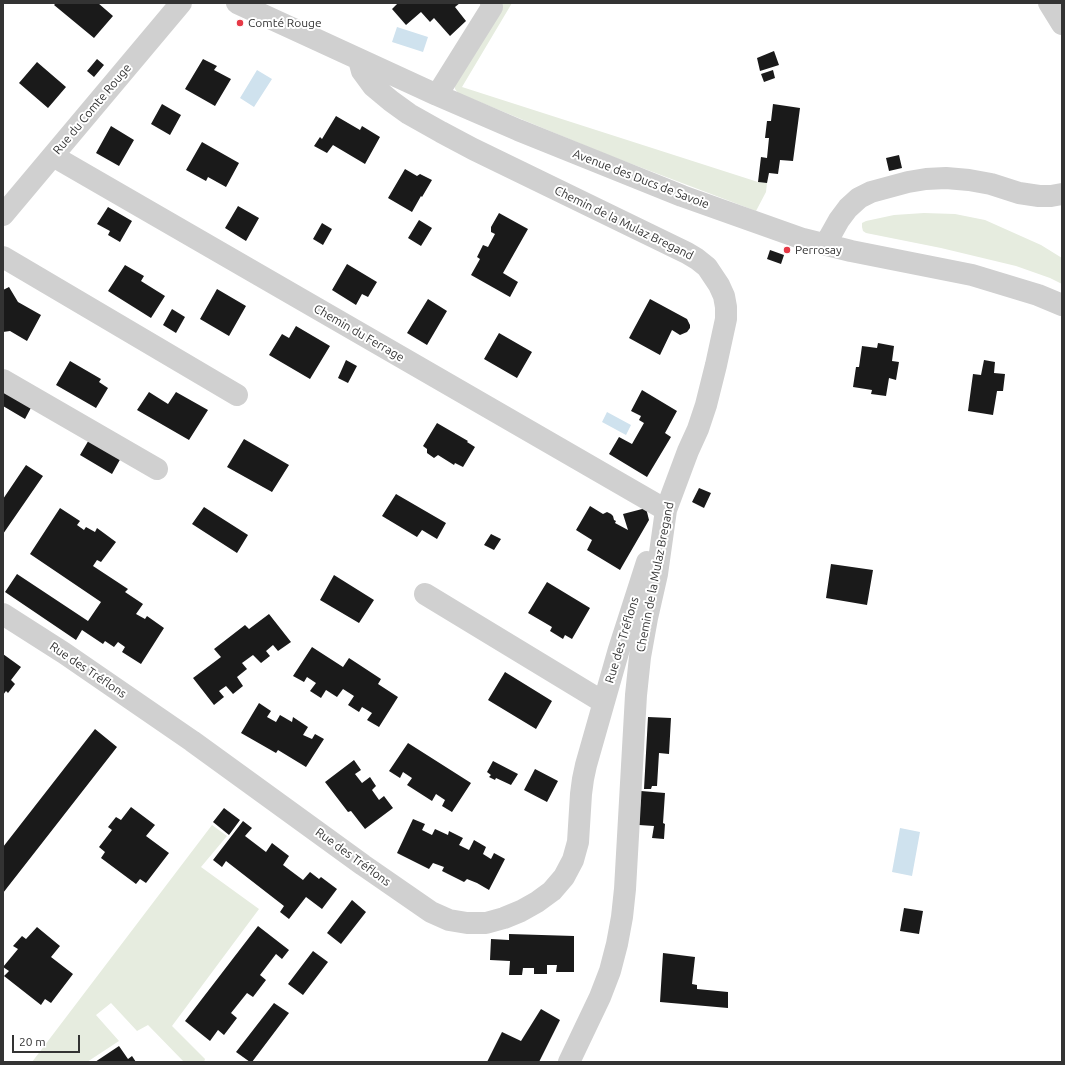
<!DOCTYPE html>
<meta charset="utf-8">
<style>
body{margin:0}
#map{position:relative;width:1065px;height:1065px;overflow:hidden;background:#fff;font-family:Ubuntu,sans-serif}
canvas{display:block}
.frame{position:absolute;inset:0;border:4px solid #333;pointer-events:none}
.scale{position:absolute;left:12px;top:1035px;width:68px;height:18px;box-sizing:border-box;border:2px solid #333;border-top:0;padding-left:5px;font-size:12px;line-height:14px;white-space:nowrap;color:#333;-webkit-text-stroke:3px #fff;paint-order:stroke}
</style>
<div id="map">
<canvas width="1065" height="1065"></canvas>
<div class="frame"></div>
<div class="scale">20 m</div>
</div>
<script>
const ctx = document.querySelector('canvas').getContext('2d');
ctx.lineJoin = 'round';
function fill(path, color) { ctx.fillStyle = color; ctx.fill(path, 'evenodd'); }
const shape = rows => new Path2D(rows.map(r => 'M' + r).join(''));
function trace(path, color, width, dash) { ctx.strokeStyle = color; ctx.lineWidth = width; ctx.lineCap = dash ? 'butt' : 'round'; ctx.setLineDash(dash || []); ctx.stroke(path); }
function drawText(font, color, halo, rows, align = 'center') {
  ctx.font = font + ' Ubuntu,sans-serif'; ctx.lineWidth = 4; ctx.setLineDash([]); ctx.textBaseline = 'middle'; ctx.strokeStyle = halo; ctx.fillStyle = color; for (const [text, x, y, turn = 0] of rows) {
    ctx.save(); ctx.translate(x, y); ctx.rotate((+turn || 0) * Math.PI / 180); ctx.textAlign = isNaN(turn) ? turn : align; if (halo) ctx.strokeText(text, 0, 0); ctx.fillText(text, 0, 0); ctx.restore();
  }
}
fill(shape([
 [501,3,512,3,462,87,758,182,767,183,766,192,756,211,608,155,458,93,455,89,455,85],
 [924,213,955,214,985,220,1041,245,1062,258,1062,284,1050,278,1016,266,941,248,866,233,863,231,862,227,862,223,866,221,894,215],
 [212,825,227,836,201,867,259,909,172,1026,205,1059,204,1062,184,1062,148,1025,137,1031,111,1003,96,1015,119,1041,87,1062,32,1062]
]), '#e6ecdf');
fill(shape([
 [397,27,428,37,423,52,392,42],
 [257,70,272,79,254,107,240,98],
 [607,412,631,425,626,435,602,422],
 [900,828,920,832,912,876,892,872]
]), '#cfe2ee');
fill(shape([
 [56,3,98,3,113,16,94,38,54,5],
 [398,3,460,3,455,7,466,21,450,36,434,18,430,22,421,12,406,25,392,9],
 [774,51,779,65,760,71,757,58],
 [97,59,104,65,94,77,87,71],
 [203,59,217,66,214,70,231,79,215,106,185,89],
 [37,62,66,87,48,108,19,83],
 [773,70,775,78,764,82,761,74],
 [162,104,181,115,170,135,151,124],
 [773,104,800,108,793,161,780,160,778,174,769,173,767,183,758,182,761,157,767,158,769,138,765,138,767,121,771,121],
 [336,116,360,130,362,126,380,137,365,164,333,145,327,153,314,146,320,137,322,139],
 [111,126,134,140,119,166,96,153],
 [202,142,239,163,226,187,208,177,206,181,186,170],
 [899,155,902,168,889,171,886,158],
 [405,169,417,176,420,174,432,180,422,197,421,196,412,212,388,198],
 [238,206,259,218,246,241,225,228],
 [108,207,132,221,120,242,108,235,110,231,97,224],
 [499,213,528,229,503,273,518,282,510,297,471,275,480,259,477,257,483,245,488,247,495,234,491,232,491,227],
 [419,220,432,228,421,246,408,238],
 [322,223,332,229,323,245,313,239],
 [770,250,784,255,781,264,767,259],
 [347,264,377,282,368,297,362,294,356,305,332,290],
 [125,265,144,276,141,281,165,296,151,318,108,291],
 [9,287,18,302,41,315,27,341,10,331,3,332,3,290],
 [217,289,246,306,229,336,200,319],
 [428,299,447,311,427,345,407,333],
 [650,299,687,319,690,325,690,328,687,332,680,335,672,330,660,355,629,338],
 [172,309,185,317,176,333,163,325],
 [296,326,330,346,310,379,269,355,282,334,289,338],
 [499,333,532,352,517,378,484,359],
 [878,343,894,346,892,361,899,362,896,380,889,378,886,396,871,394,872,390,853,387,856,367,859,367,862,346,877,348],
 [346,360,357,366,348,383,338,378],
 [984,360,995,362,994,373,1005,374,1003,391,997,391,993,415,968,411,973,374,981,375],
 [70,361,101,379,99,382,108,388,96,408,56,385],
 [3,387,33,404,25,419,3,406],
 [642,390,677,411,665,433,671,437,647,477,609,454,619,437,632,444,644,423,639,420,641,416,631,411],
 [149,392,168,404,176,392,208,410,189,440,137,410],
 [437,423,468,441,467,442,475,447,463,467,455,463,454,465,438,455,434,458,427,453,427,449,423,446],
 [90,438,122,456,112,474,80,455],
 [244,439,289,465,272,492,227,467],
 [26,465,43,476,3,534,3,499],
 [699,488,711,493,704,508,692,502],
 [396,494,446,523,437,539,422,530,417,537,382,516],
 [590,506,603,514,607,512,611,514,613,516,614,520,616,521,615,523,628,530,623,514,646,508,649,520,620,570,587,550,592,540,576,530],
 [204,507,248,535,237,553,192,524],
 [60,508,80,521,77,525,84,530,86,527,95,532,97,528,116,542,101,562,97,560,93,566,128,589,125,592,143,604,136,614,145,619,147,616,164,628,141,664,122,652,125,647,118,642,114,647,105,641,103,644,82,630,76,640,5,592,17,574,88,621,101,602,30,554],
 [491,534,501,539,494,550,484,545],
 [831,564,873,570,867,605,826,598],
 [334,575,374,600,359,623,320,600],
 [547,582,590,608,572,639,565,635,563,639,550,631,552,627,528,613],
 [269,614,291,642,278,651,273,645,266,651,270,656,261,663,253,655,242,663,247,669,237,677,243,686,233,694,226,686,219,691,224,697,214,705,193,678,221,657,214,649,245,625,249,629],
 [312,647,343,667,349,658,381,679,378,684,398,697,379,727,367,720,372,713,362,707,359,712,348,705,354,696,343,689,337,697,326,690,321,698,310,691,316,683,307,677,304,682,293,676],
 [3,654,21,667,11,680,15,684,8,693,6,691,3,695],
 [505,672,552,701,536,729,488,700],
 [259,703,271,711,267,717,276,722,280,715,292,722,293,717,308,727,303,735,312,739,315,734,324,739,306,767,278,750,276,753,241,733],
 [648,717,671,718,669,754,659,753,657,786,652,786,651,789,644,789],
 [95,729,117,747,3,893,3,847],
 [408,743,471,783,452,812,442,806,445,800,436,794,432,801,407,785,412,778,403,772,400,778,389,771],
 [354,760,361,770,355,774,362,783,370,777,376,786,372,790,379,800,384,796,393,808,365,829,351,811,348,812,325,782],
 [493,761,518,774,511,785,496,778,495,780,489,777,491,775,487,772],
 [535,769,558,781,547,802,524,790],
 [641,791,665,793,663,823,665,824,664,839,652,838,654,826,639,825],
 [131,807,155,825,146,836,169,853,146,883,140,879,136,884,101,858,105,852,99,847,112,830,108,827,116,817,121,820],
 [224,808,240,820,229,835,213,822],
 [413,819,425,824,422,830,432,835,435,829,448,835,449,831,463,838,459,845,469,850,474,840,486,847,483,854,491,859,494,853,505,859,489,890,477,883,467,879,464,882,442,871,444,867,433,863,429,869,397,853],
 [243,821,252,828,245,836,266,852,272,843,289,856,283,865,303,880,310,872,319,879,321,877,337,889,322,909,306,897,289,919,280,912,284,906,226,861,222,867,213,860],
 [352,900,366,912,341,944,327,933],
 [904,908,923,911,919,934,900,931],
 [258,926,289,950,282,959,276,954,260,975,266,980,253,997,247,993,231,1013,237,1018,224,1035,218,1030,210,1041,185,1021],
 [37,927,60,946,51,957,73,974,51,1003,45,999,41,1005,4,976,9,971,3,967,18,949,13,946,22,936,26,939],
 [509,934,574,936,574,972,556,972,557,965,547,965,547,974,534,974,534,968,523,968,522,975,509,975,510,961,490,960,491,939,509,940],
 [313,951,328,962,303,995,288,984],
 [663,953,695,957,692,984,697,985,697,989,728,992,728,1008,660,1002],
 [274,1003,289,1013,252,1062,250,1062,236,1052],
 [541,1009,560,1020,539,1062,487,1062,502,1032,521,1041],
 [119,1046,128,1059,132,1056,136,1062,95,1062]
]), '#1a1a1a');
trace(shape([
 [237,3,437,95,518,130,682,196,803,239,851,251,972,275,1038,295,1062,305],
 [1049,3,1062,24],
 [359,60,362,71,373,86,391,101,409,114,441,132,473,149,687,253,697,259,707,267,719,285,724,296,726,307,726,319,716,365,706,405,698,429,688,451,666,510,657,574,647,618,640,657,636,695,625,889,622,917,617,944,610,971,600,997,569,1062],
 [437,95,492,7,491,3],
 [53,156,666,510],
 [3,215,181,3],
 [825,245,839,220,848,208,859,198,871,192,908,182,926,179,946,178,969,180,991,184,1019,193,1039,196,1051,196,1062,194],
 [3,257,237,395],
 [3,380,157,469],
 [425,594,603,702],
 [3,614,64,653,192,741,363,865,431,912,449,920,467,923,486,923,504,918,521,911,537,902,552,891,564,877,573,860,578,842,581,794,583,779,586,765,619,649,647,562]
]), '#d0d0d0', 22);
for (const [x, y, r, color] of [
 [240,23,4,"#e63946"],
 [787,250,4,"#e63946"]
]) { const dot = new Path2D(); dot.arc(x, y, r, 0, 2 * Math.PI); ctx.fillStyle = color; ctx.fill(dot); trace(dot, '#fff', 1.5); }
drawText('12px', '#333', '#fff', [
 ["Comté Rouge",248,23],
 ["Perrosay",795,250]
], 'left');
drawText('12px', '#333', '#fff', [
 ["Rue du Comte Rouge",92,109,-50],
 ["Avenue des Ducs de Savoie",641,179,21],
 ["Chemin de la Mulaz Bregand",624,223,26],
 ["Chemin du Ferrage",359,333,30],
 ["Chemin de la Mulaz Bregand",655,577,-79],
 ["Rue des Tréflons",622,640,-73],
 ["Rue des Tréflons",88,670,34],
 ["Rue des Tréflons",353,857,36]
]);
</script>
